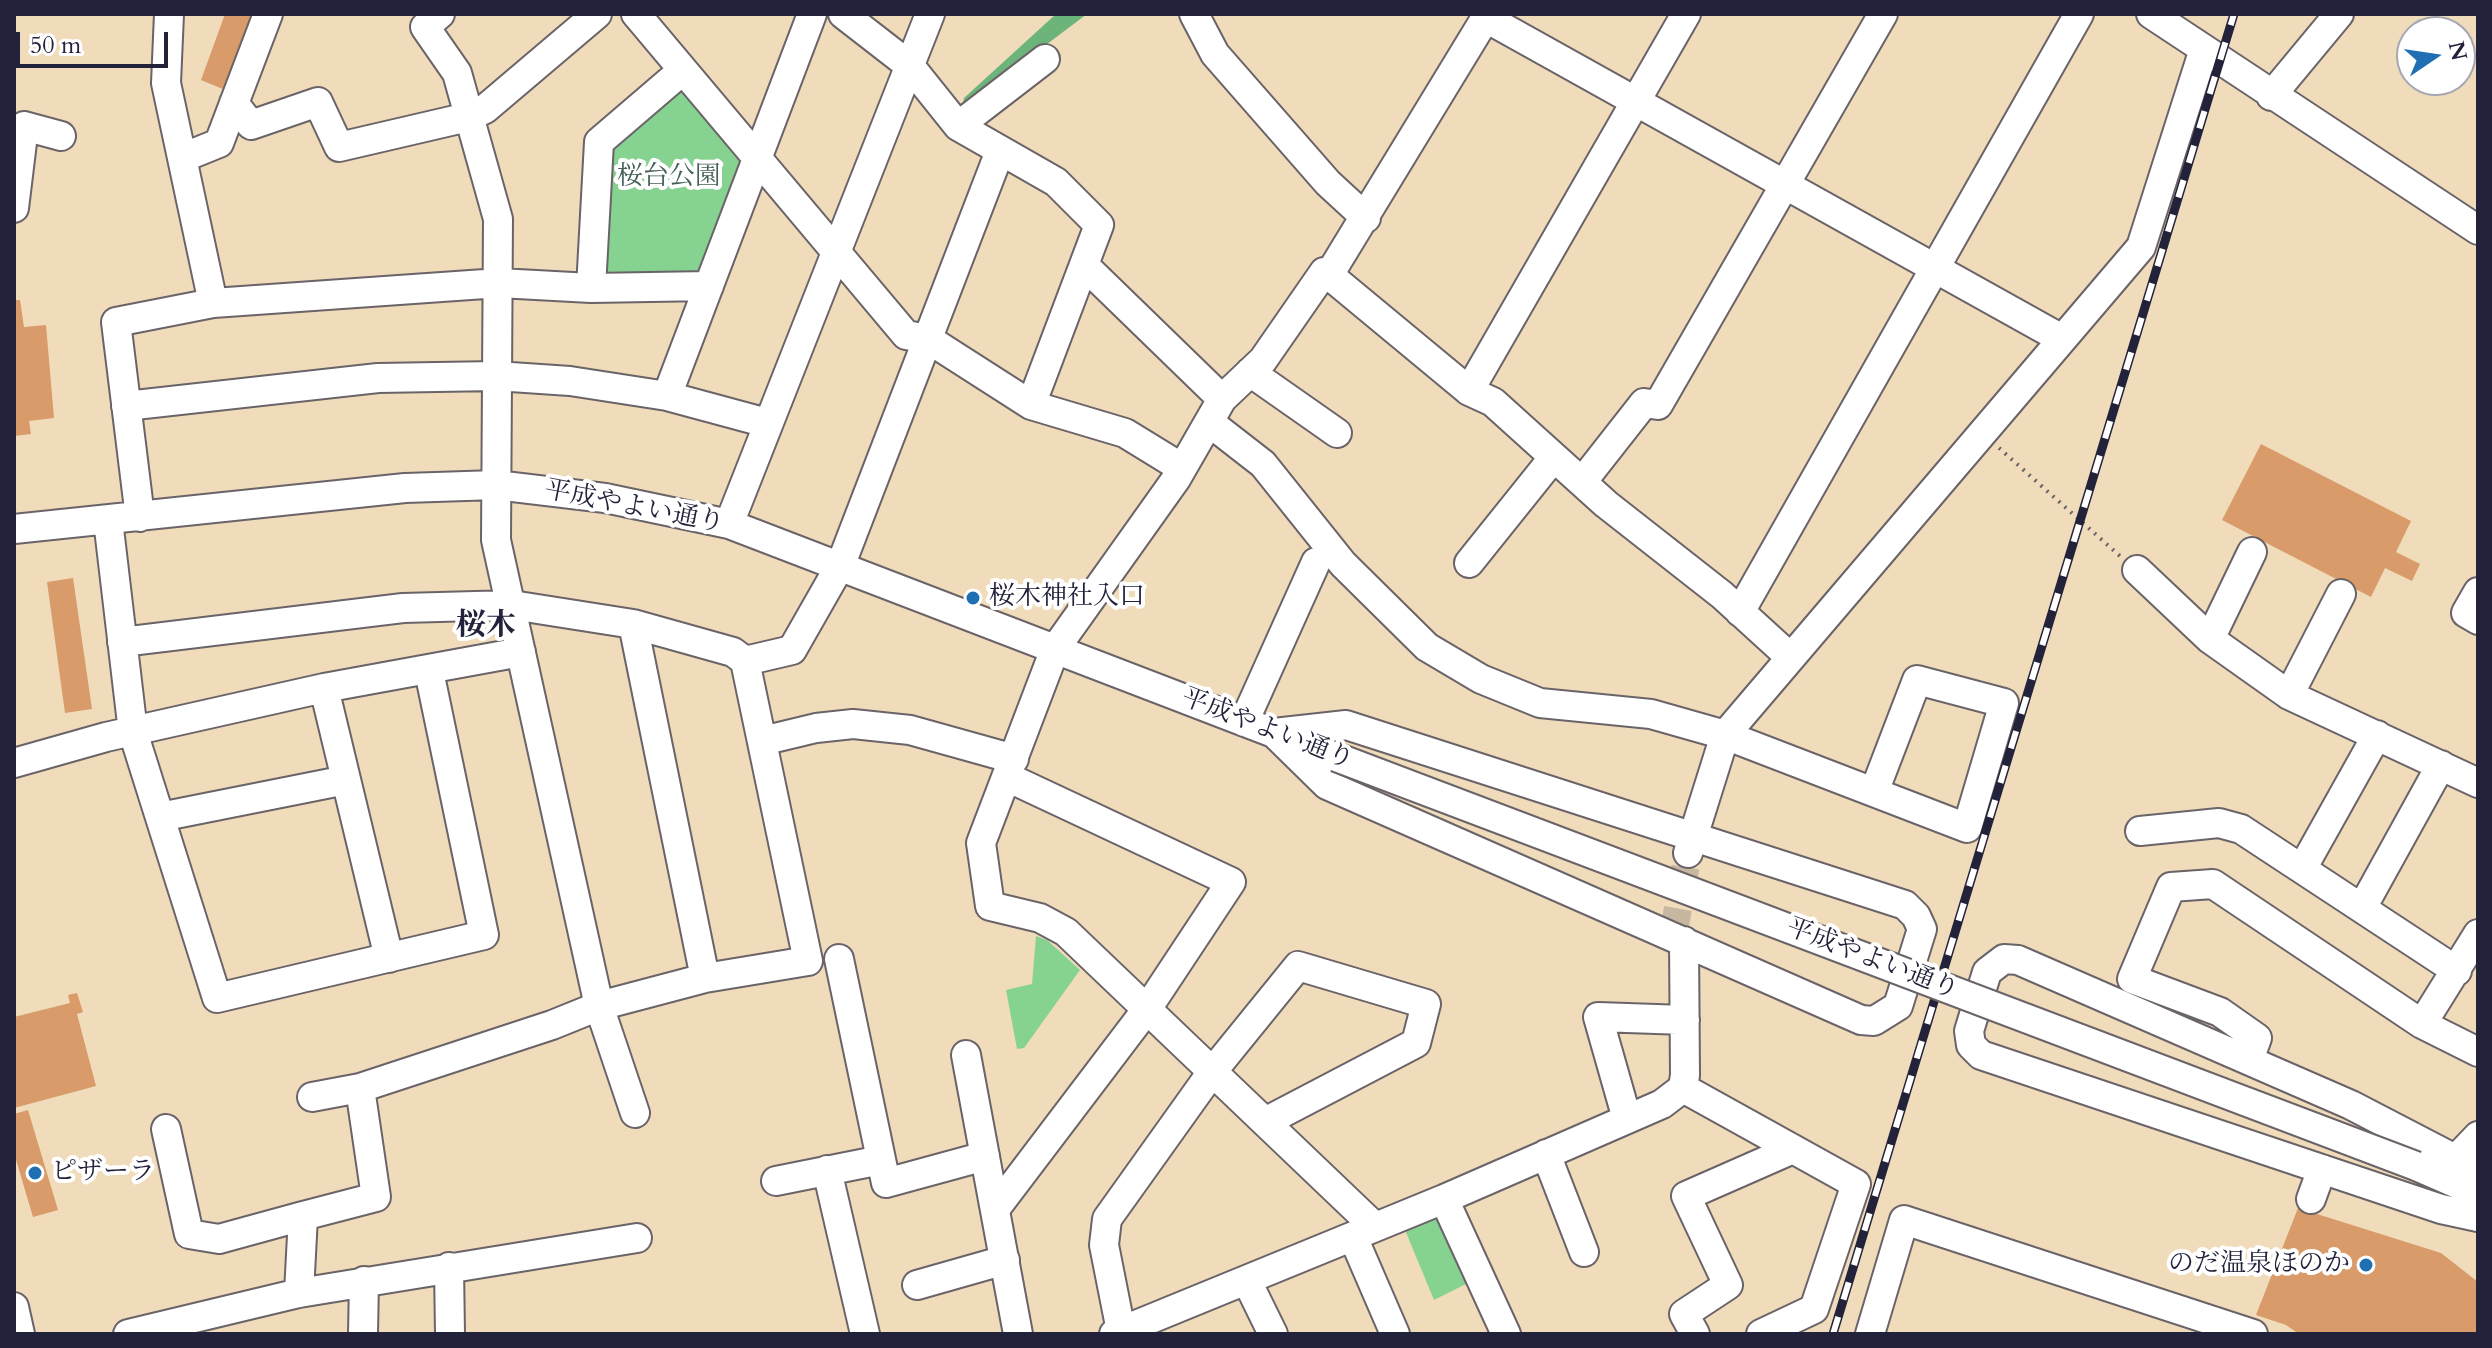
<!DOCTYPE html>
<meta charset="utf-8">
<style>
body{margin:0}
#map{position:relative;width:2492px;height:1348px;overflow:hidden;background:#f0dcbb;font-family:Cardo,serif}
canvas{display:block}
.frame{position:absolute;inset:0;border:16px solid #22223b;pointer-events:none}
.north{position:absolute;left:2396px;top:16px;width:80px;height:80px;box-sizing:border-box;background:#fff;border:2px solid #a7a7b1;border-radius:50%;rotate:77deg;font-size:22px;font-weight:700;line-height:32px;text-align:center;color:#22223b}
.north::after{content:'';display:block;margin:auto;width:28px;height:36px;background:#1f6fb2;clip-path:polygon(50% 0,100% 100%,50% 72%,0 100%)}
.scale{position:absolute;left:16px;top:32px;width:152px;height:36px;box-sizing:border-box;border:4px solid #22223b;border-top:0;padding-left:10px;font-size:24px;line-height:28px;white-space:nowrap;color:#22223b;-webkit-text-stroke:6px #fff;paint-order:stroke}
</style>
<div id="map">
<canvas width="2492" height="1348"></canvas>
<div class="frame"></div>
<div class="north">N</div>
<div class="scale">50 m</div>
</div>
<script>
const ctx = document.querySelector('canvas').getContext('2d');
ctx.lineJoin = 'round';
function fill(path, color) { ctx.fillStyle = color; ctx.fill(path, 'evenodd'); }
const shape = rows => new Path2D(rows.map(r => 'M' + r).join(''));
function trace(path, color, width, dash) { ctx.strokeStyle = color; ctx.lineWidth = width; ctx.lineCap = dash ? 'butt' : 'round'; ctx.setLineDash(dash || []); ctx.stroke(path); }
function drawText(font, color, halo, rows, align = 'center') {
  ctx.font = font + ' Cardo,"Noto Serif JP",serif'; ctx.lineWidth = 8; ctx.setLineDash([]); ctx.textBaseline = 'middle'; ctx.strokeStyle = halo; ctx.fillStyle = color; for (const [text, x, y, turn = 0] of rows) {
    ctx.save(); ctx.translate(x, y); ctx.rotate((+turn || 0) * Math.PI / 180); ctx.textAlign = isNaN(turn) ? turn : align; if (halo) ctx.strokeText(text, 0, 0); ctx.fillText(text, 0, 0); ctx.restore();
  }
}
fill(shape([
 [682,79,737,147,743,169,704,278,607,278,600,272,602,146],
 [1036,936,1047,940,1080,970,1024,1048,1017,1049,1006,990,1032,984],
 [1436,1216,1442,1220,1472,1281,1434,1300,1405,1230]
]), '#86d290');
fill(shape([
 [1056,14,1087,14,962,108,964,98]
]), '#6cb47a');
fill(shape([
 [225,14,257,14,230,92,201,80],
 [14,300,20,300,24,327,46,325,54,418,29,421,31,434,14,436],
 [2261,444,2411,521,2396,552,2420,564,2412,581,2385,568,2371,597,2222,520],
 [73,578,92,709,65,713,47,582],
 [77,993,83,1012,77,1014,96,1086,14,1108,14,1017,70,1003,68,995],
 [28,1110,58,1210,33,1217,14,1153,14,1114],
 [2298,1208,2441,1253,2478,1282,2478,1334,2299,1334,2286,1325,2256,1315]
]), '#d89b69');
trace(shape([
 [1673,936,1688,853]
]), '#c7b7a1', 28, [28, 14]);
const minor = shape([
 [169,14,166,83,213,303],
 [440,14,425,27,457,73,498,219,496,540,599,1006,635,1113],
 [636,14,906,335,928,339,1031,405,1125,433,1182,468],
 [843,14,910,66,958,126,1056,182,1099,225,1031,405],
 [1194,14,1215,54,1328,183,1366,218],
 [2151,14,2478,230],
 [1486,18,2062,339],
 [2271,96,2339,14],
 [234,103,251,125,318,102,339,147,468,117,485,109,597,14],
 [958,126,1045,59],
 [182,158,219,143,268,14],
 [14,208,24,126,61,136],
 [1085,266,1222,399],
 [1329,275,1469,391,1493,402,1606,504,1722,595,1790,657],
 [591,288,599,142,683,70],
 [1250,372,1337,433],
 [1469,391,1686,14],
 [667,396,812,14],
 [126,406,378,378,496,376,570,381,667,396,767,423],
 [1209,422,1263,464,1343,564,1427,647,1481,679,1540,703,1651,714,1725,735,1967,828,2004,703,1917,680,1874,792],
 [1582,482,1644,403,1658,405,1883,14],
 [140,517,116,322,213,303,499,283,591,288,709,286],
 [108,520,133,732,217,998,484,935,429,671],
 [729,524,930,14],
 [14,529,405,488,496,485,605,498,729,524,1336,757],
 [1469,563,1554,457],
 [2137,570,2210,639,2289,695,2478,783],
 [2478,592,2466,613,2478,620],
 [1740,612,2079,14],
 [633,624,705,978],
 [2210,639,2252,552],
 [122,642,403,608,512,605,633,624,733,652,745,661,808,961,705,978,599,1006,552,1025,360,1088,312,1097],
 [745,661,792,650,841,564,1000,151],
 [324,688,389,958],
 [2289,695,2341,594],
 [1244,722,1316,562],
 [1346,725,1905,905,1916,916,1922,929,1898,1006,1874,1021,1861,1020,1327,785,1274,733,1346,725],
 [762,741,816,728,853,724,910,730,1014,759],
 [14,763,106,737,324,688,521,652],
 [160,817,346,780],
 [2140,831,2219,823,2241,829,2457,971],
 [1688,853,1725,735,2141,247,2203,52],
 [2302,869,2377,735],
 [2362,908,2441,765],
 [839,959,886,1183,985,1156],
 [2422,1024,2478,934],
 [966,1055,1018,1334],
 [2249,1060,2257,1038,2220,1012,2132,979,2171,887,2213,884,2422,1024,2478,1052],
 [1683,1088,1856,1184,1814,1309,1761,1334],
 [1627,1119,1598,1017,1685,1020],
 [166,1129,189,1234,219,1239,303,1216],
 [1546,1154,1584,1252],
 [2457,1158,2478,1136],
 [2416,1166,2478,1193],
 [827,1170,865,1334],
 [2478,1171,2351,1105,2018,960,2004,959,1987,972,1969,1031,1971,1045,1981,1055,2441,1209,2478,1217],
 [776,1181,881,1160],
 [1444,1199,1506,1334],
 [2311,1199,2322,1169],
 [996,1208,1147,1009,1231,882,1007,777],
 [1375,1227,1066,932,1040,918,990,906,981,843,1055,649,1176,479,1222,399,1263,360,1324,272,1329,275,1488,14],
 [1353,1237,1395,1334],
 [449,1267,450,1334],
 [1247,1281,1273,1334],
 [917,1285,1005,1260],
 [299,1293,303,1216,376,1197,360,1088],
 [14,1307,20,1334],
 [1121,1331,1104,1245,1107,1219,1212,1072,1298,966,1426,1004,1416,1043,1265,1122],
 [128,1334,299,1293,637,1238],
 [363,1334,364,1281],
 [1114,1334,1444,1199,1662,1104,1683,1088,1685,1075,1684,941],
 [1695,1334,1684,1314,1728,1285,1686,1196,1793,1149],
 [1870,1334,1904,1220,2253,1334]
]);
trace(minor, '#6a6368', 32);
trace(shape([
 [1999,448,2121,557]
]), '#6a6368', 4, [2, 6]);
trace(minor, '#fff', 28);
const rail = shape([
 [1833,1334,2234,14]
]);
trace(rail, '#22223b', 9);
trace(rail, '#fff', 6, [18]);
const minorBridge = shape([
 [1336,757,2416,1166]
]);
trace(minorBridge, '#6a6368', 32, []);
trace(minorBridge, '#fff', 28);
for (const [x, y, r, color] of [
 [973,598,8,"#1f6fb2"],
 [35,1173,8,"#1f6fb2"],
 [2366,1265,8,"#1f6fb2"]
]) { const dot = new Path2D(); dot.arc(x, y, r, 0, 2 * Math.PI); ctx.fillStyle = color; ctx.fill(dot); trace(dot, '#fff', 3); }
drawText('26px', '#456059', '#fff', [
 ["桜台公園",669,178]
]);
drawText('26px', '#22223b', '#fff', [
 ["平成やよい通り",634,508,11],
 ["平成やよい通り",1267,730,21],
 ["平成やよい通り",1872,960,21]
]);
drawText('26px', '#22223b', '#fff', [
 ["桜木神社入口",989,598],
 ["ピザーラ",51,1173],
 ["のだ温泉ほのか",2350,1265,"right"]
], 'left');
drawText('bold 30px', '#22223b', '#fff', [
 ["桜木",486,627]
]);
</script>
